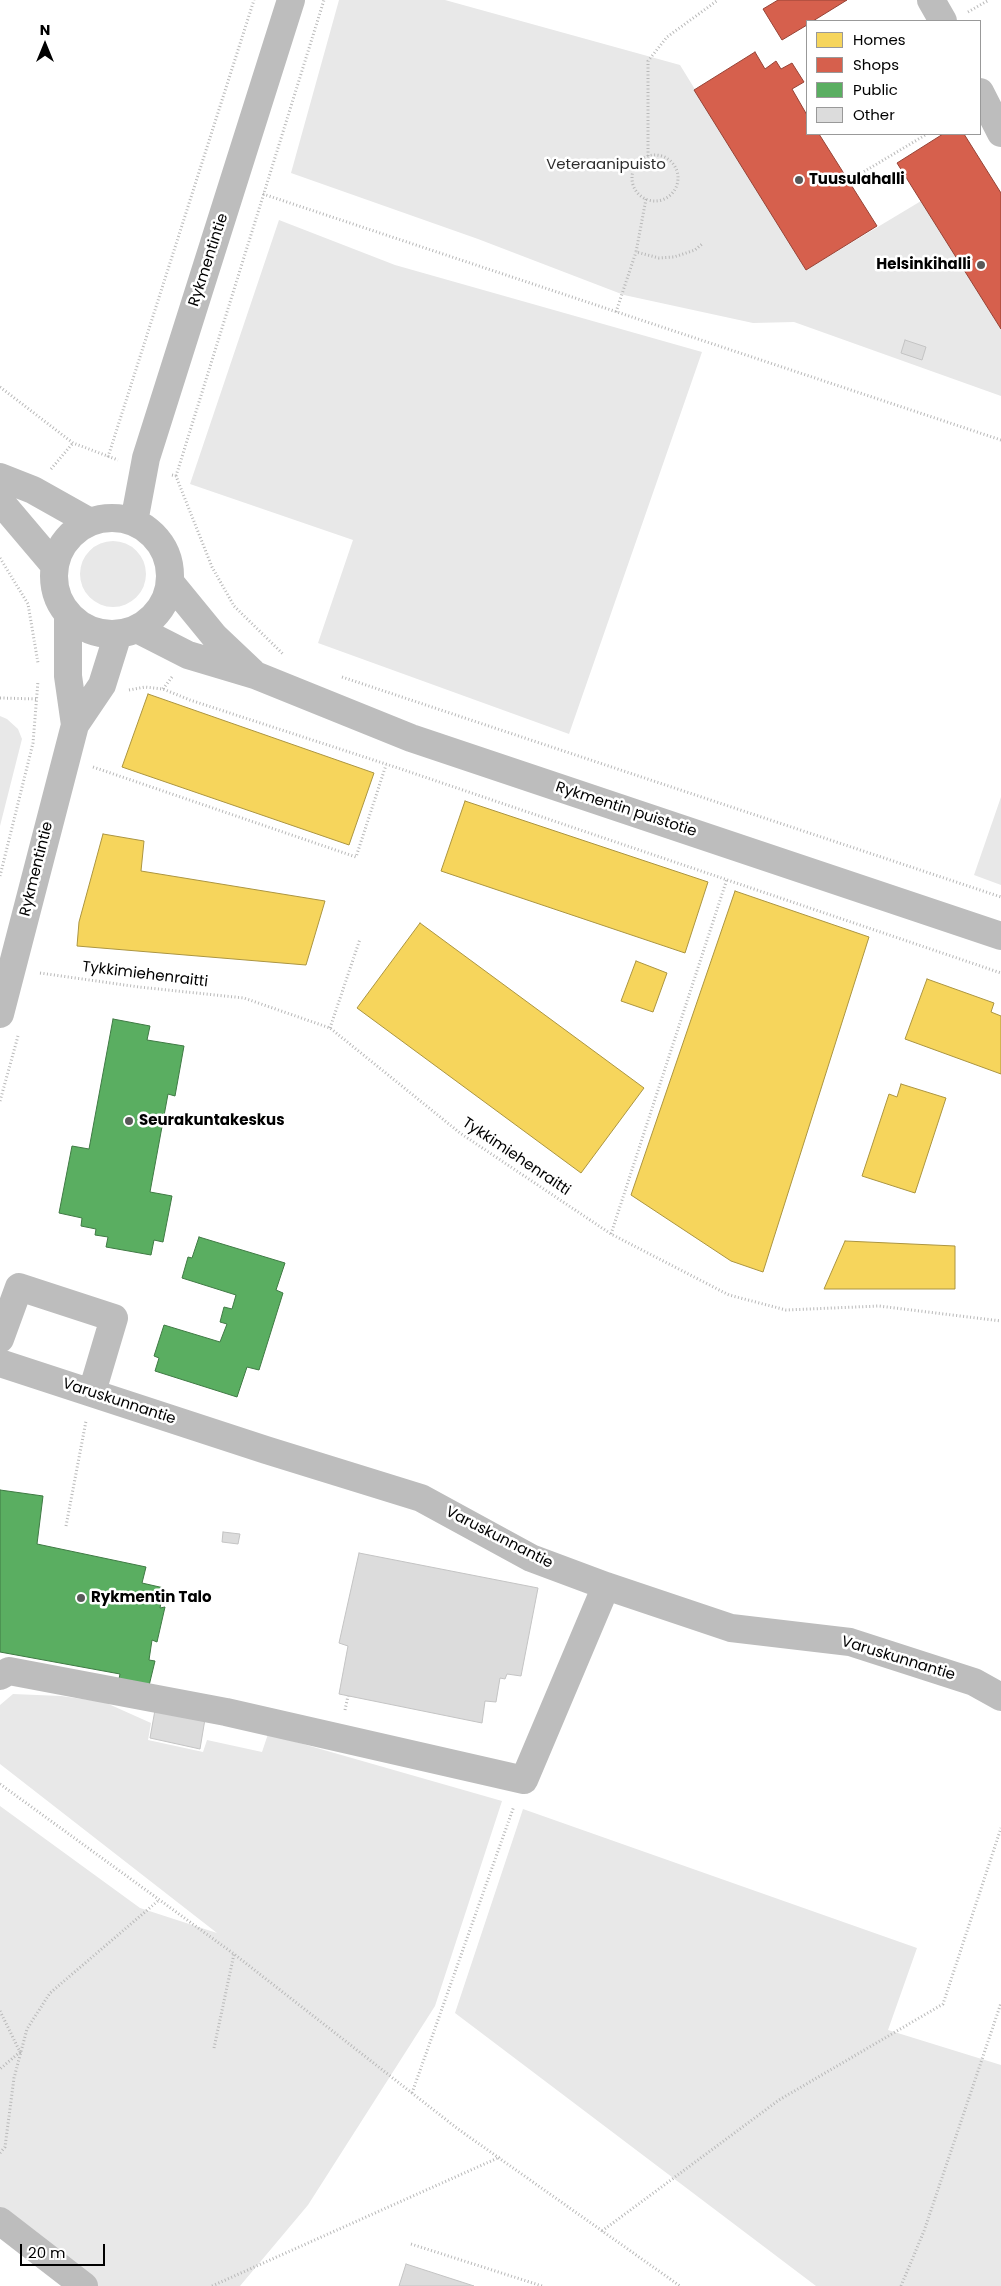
<!DOCTYPE html>
<style>
body{margin:0}
#map{position:relative;width:1001px;height:2286px;overflow:hidden;background:#fff;font-family:Poppins,sans-serif}
canvas{display:block}
.legend{position:absolute;left:806px;top:20px;width:175px;height:115px;box-sizing:border-box;background:#fff;border:1px solid #999;margin:0;padding:6px 9px;list-style:none;font-size:15px;color:#000}
.legend li{display:flex;align-items:center;gap:10px;height:25px}
.legend b{width:25px;border:1px solid #999}
.north{position:absolute;left:20px;top:20px;width:50px;height:50px;-webkit-text-stroke:4px #fff;paint-order:stroke;rotate:0deg;font-size:14px;font-weight:700;line-height:20px;text-align:center;color:#000}
.north::after{content:'';display:block;margin:auto;width:18px;height:22px;background:#000;clip-path:polygon(50% 0,100% 100%,50% 72%,0 100%)}
.scale{position:absolute;left:20px;top:2244px;width:85px;height:22px;box-sizing:border-box;border:2px solid #000;border-top:0;padding-left:6px;font-size:15px;line-height:18px;white-space:nowrap;color:#000;-webkit-text-stroke:4px #fff;paint-order:stroke}
</style>
<div id="map">
<canvas width="1001" height="2286"></canvas>
<ul class="legend">
<li><b style="height:14px;background:#f6d55c"></b>Homes</li>
<li><b style="height:14px;background:#d6604d"></b>Shops</li>
<li><b style="height:14px;background:#5aae61"></b>Public</li>
<li><b style="height:14px;background:#dcdcdc"></b>Other</li>
</ul>
<div class="north">N</div>
<div class="scale">20 m</div>
</div>
<script>
const ctx = document.querySelector('canvas').getContext('2d');
ctx.lineJoin = 'round';
function fill(path, color) { ctx.fillStyle = color; ctx.fill(path, 'evenodd'); }
const shape = rows => new Path2D(rows.map(r => 'M' + r).join(''));
function trace(path, color, width, dash) { ctx.strokeStyle = color; ctx.lineWidth = width; ctx.lineCap = dash ? 'butt' : 'round'; ctx.setLineDash(dash || []); ctx.stroke(path); }
function drawText(font, color, halo, rows, align = 'center') {
  ctx.font = font + ' Poppins,sans-serif'; ctx.lineWidth = 5; ctx.setLineDash([]); ctx.textBaseline = 'middle'; ctx.strokeStyle = halo; ctx.fillStyle = color; for (const [text, x, y, turn = 0] of rows) {
    ctx.save(); ctx.translate(x, y); ctx.rotate((+turn || 0) * Math.PI / 180); ctx.textAlign = isNaN(turn) ? turn : align; if (halo) ctx.strokeText(text, 0, 0); ctx.fillText(text, 0, 0); ctx.restore();
  }
}
fill(shape([
 [339,0,445,0,680,65,806,270,921,201,1001,329,1001,396,794,322,753,323,624,295,478,239,291,173],
 [279,220,395,265,702,352,569,734,318,643,353,540,190,484],
 '80 574a33 33 0 1 1 66 0a33 33 0 1 1-66 0Z',
 [0,716,7,719,18,729,22,739,0,826],
 [1001,797,1001,885,974,875],
 [13,1694,61,1696,104,1702,151,1723,148,1740,203,1752,207,1740,262,1752,268,1734,502,1801,435,2006,308,2205,240,2286,71,2286,0,2232,0,1806,140,1908,217,1933,0,1764,0,1705],
 [523,1809,917,1948,888,2030,1001,2065,1001,2286,816,2286,455,2013]
]), '#e8e8e8');
const homes = shape([
 [148,694,374,773,349,845,122,767,148,694],
 [465,801,708,882,685,953,441,871,465,801],
 [103,834,144,841,141,871,325,901,306,965,77,946,79,922,103,834],
 [735,891,869,937,763,1272,731,1261,631,1195,735,891],
 [420,923,644,1088,581,1173,357,1008,420,923],
 [636,961,667,973,653,1012,621,1001,636,961],
 [927,979,994,1003,991,1012,1001,1016,1001,1074,905,1039,927,979],
 [901,1084,946,1098,915,1193,862,1176,889,1094,897,1097,901,1084],
 [845,1241,955,1246,955,1289,824,1289,845,1241]
]);
fill(homes, '#f6d55c');
trace(homes, '#ac9540', 1);
const shops = shape([
 [778,0,847,0,813,21,807,21,807,25,782,40,763,9,778,0],
 [755,52,765,69,776,61,781,69,792,63,804,82,792,89,807,115,807,134,819,134,877,226,806,270,694,90,755,52],
 [943,134,964,134,1001,193,1001,329,897,163,943,134]
]);
fill(shops, '#d6604d');
trace(shops, '#964336', 1);
const public = shape([
 [113,1019,150,1026,147,1040,184,1046,175,1096,168,1094,150,1192,172,1196,163,1242,154,1240,151,1255,106,1247,108,1237,95,1235,96,1229,81,1226,82,1218,59,1213,72,1146,89,1149,113,1019],
 [199,1237,285,1263,276,1290,283,1293,259,1370,247,1367,237,1397,155,1371,159,1358,154,1356,164,1325,220,1342,227,1324,220,1322,224,1307,232,1309,236,1295,182,1278,188,1257,192,1258,199,1237],
 [0,1490,43,1496,37,1544,146,1567,142,1583,164,1588,160,1608,165,1607,157,1642,152,1640,149,1660,155,1661,147,1694,117,1688,120,1674,0,1652,0,1490]
]);
fill(public, '#5aae61');
trace(public, '#3f7a44', 1);
const building = shape([
 [905,340,926,347,922,360,901,353,905,340],
 [223,1532,240,1534,238,1544,222,1542,223,1532],
 [359,1553,538,1588,521,1676,507,1674,505,1679,500,1678,496,1702,485,1701,482,1723,339,1694,348,1646,339,1643,359,1553],
 [155,1710,205,1719,200,1749,150,1738,155,1710],
 [406,2264,474,2286,399,2286,406,2264]
]);
fill(building, '#dcdcdc');
trace(building, '#c4c4c4', 1);
trace(shape([
 [968,12,989,0],
 '632 178a23 23 0 1 1 46 0a23 23 0 1 1-46 0Z',
 [648,156,648,61,667,37,718,0],
 [855,177,927,134],
 [263,194,1001,440],
 [646,199,636,252,659,258,674,257,695,250,702,244],
 [616,312,636,252],
 [0,387,73,443,118,460],
 [108,457,254,0],
 [51,469,73,443],
 [172,475,176,476,212,567,234,606,283,654],
 [176,476,324,0],
 [0,558,28,604,38,663],
 [342,677,1001,897],
 [163,689,172,677],
 [129,690,145,687,163,689,190,700,401,769,1001,973],
 [0,698,38,699],
 [93,767,356,857,386,765],
 [0,876,33,743,38,681],
 [40,973,139,987,244,998,330,1028,460,1133,611,1234,729,1295,786,1310,879,1306,1001,1321],
 [330,1028,360,939],
 [0,1101,18,1036],
 [611,1234,727,879],
 [66,1526,86,1421],
 [345,1710,348,1696],
 [0,1784,234,1954,458,2129,680,2286],
 [0,2011,20,2052,0,2069],
 [214,2048,234,1954],
 [412,2093,514,1806],
 [0,2153,5,2147,14,2078,27,2029,50,1993,159,1900],
 [602,2231,779,2100,943,2004,1001,1828],
 [411,2244,542,2286],
 [212,2286,500,2157],
 [901,2286,924,2231,1001,2003]
]), '#b8b8b8', 3, [1, 2.5]);
trace(shape([
 [931,0,943,21],
 [980,92,1001,133],
 [0,477,33,490,90,522],
 [0,501,55,566],
 '54 576a58 58 0 1 1 116 0a58 58 0 1 1-116 0Z',
 [134,522,146,458,291,0],
 [170,582,215,637,252,672],
 [68,615,68,676,75,725],
 [137,629,188,655,255,675,411,738,1001,936],
 [0,1014,75,725,102,685,118,634],
 [0,1339,19,1287,114,1318,92,1392],
 [0,1363,266,1450,421,1498,531,1558,606,1586,731,1628,850,1642,974,1682,1001,1697],
 [0,1676,9,1671,226,1712,524,1780,606,1586],
 [0,2221,84,2286]
]), '#bdbdbd', 28);
for (const [x, y, r, color] of [
 [799,180,5,"#595959"],
 [981,265,5,"#595959"],
 [129,1121,5,"#595959"],
 [81,1598,5,"#595959"]
]) { const dot = new Path2D(); dot.arc(x, y, r, 0, 2 * Math.PI); ctx.fillStyle = color; ctx.fill(dot); trace(dot, '#fff', 2); }
drawText('15px', '#2d2d2d', '#fff', [
 ["Veteraanipuisto",606,165]
]);
drawText('bold 15px', '#000', '#fff', [
 ["Tuusulahalli",809,180],
 ["Helsinkihalli",971,265,"right"],
 ["Seurakuntakeskus",139,1121],
 ["Rykmentin Talo",91,1598]
], 'left');
drawText('15px', '#000', '#fff', [
 ["Rykmentintie",209,260,-72],
 ["Rykmentin puistotie",626,810,18],
 ["Rykmentintie",37,869,-76],
 ["Tykkimiehenraitti",145,975,7],
 ["Tykkimiehenraitti",516,1157,34],
 ["Varuskunnantie",119,1402,18],
 ["Varuskunnantie",499,1538,27],
 ["Varuskunnantie",898,1659,17]
]);
</script>
